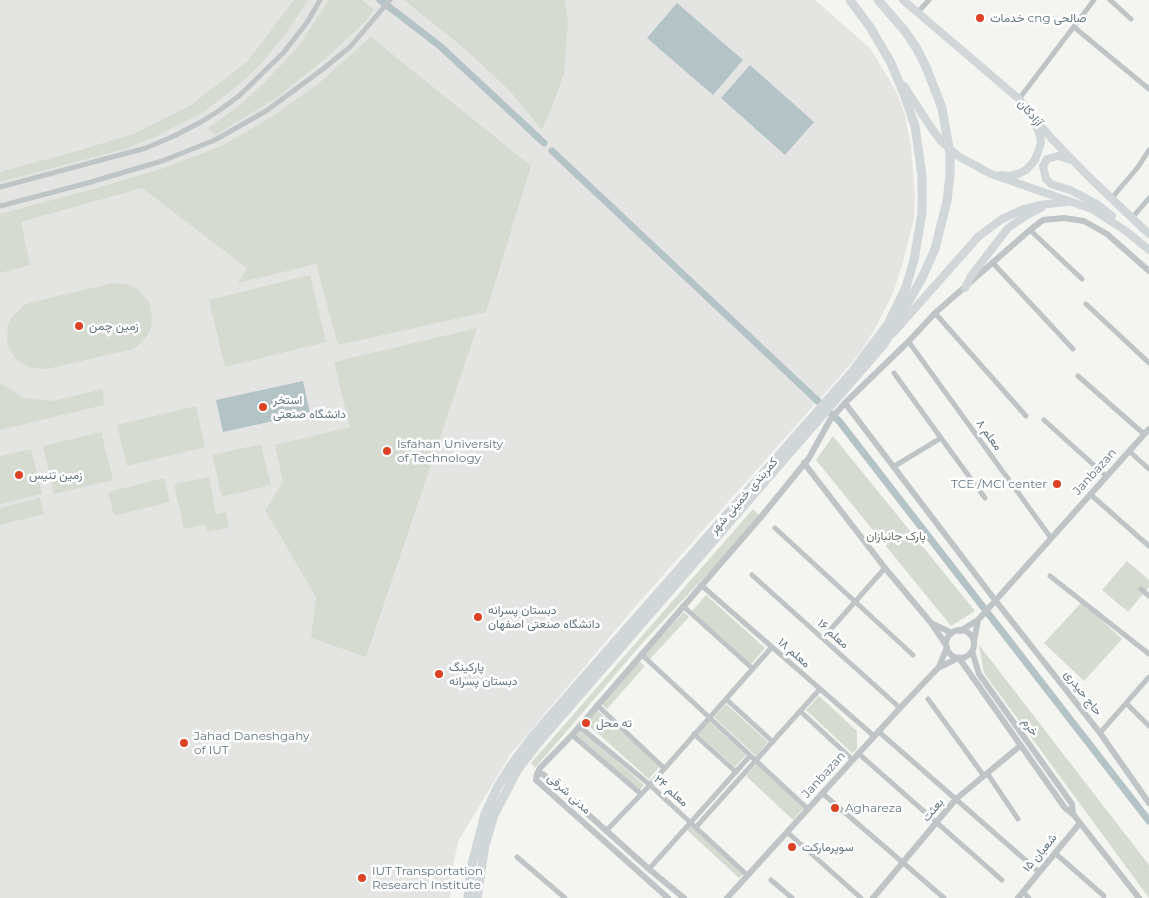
<!DOCTYPE html>
<meta charset="utf-8">
<style>
body{margin:0}
canvas{display:block;background:#f4f4f0}
</style>
<canvas width="1149" height="898"></canvas>
<script>
const ctx = document.querySelector('canvas').getContext('2d');
ctx.lineJoin = 'round';
function fill(path, color) { ctx.fillStyle = color; ctx.fill(path, 'evenodd'); }
const shape = rows => new Path2D(rows.map(r => 'M' + r).join(''));
function trace(path, color, width, dash) { ctx.strokeStyle = color; ctx.lineWidth = width; ctx.lineCap = dash ? 'butt' : 'round'; ctx.setLineDash(dash || []); ctx.stroke(path); }
function drawText(font, color, halo, rows, align = 'center') {
  ctx.font = font + ' Montserrat,Vazirmatn,sans-serif'; ctx.lineWidth = 5; ctx.setLineDash([]); ctx.textBaseline = 'middle'; ctx.strokeStyle = halo; ctx.fillStyle = color; for (const [text, x, y, turn = 0] of rows) {
    ctx.save(); ctx.translate(x, y); ctx.rotate((+turn || 0) * Math.PI / 180); ctx.textAlign = isNaN(turn) ? turn : align; if (halo) ctx.strokeText(text, 0, 0); ctx.fillText(text, 0, 0); ctx.restore();
  }
}
fill(shape([
 [0,0,815,0,871,49,897,93,905,115,911,147,915,196,914,219,901,269,893,293,875,329,860,353,840,376,634,608,510,755,459,840,454,860,450,898,0,898]
]), '#e4e5e3');
fill(shape([
 [294,0,308,0,286,33,260,65,236,87,202,113,157,136,125,149,0,182,0,172,77,151,133,134,188,107,247,62],
 [329,0,362,0,374,10,366,21,327,57,279,96,216,135,212,132,208,128,239,106,264,83,299,46],
 [404,0,565,0,568,23,564,73,551,110,542,130,511,92,464,48],
 [371,37,531,166,486,312,338,345,316,264,238,283,247,268,142,188,21,222,30,265,0,273,0,214,97,188,164,168,221,146,273,116,318,84],
 [310,275,326,342,225,367,209,300],
 [114,283,130,285,138,289,149,302,152,318,151,327,148,335,137,347,129,350,47,369,30,368,15,358,7,343,8,326,11,318,24,305,32,302],
 [477,328,366,657,311,638,316,597,265,510,283,482,275,445,350,427,334,362],
 [0,383,24,398,52,401,103,389,104,405,0,430],
 [196,406,205,447,127,466,117,425],
 [101,432,113,480,54,494,43,446],
 [833,436,975,611,951,626,816,460],
 [261,444,271,485,222,497,212,455],
 [31,449,42,494,0,504,0,456],
 [209,477,216,514,226,512,229,527,207,532,205,524,184,529,174,484],
 [164,478,170,502,114,516,108,492],
 [40,498,44,514,0,525,0,508],
 [753,509,761,517,644,641,535,768,531,763],
 [1127,561,1149,580,1149,587,1128,612,1102,590],
 [706,595,765,648,751,664,692,611],
 [1082,602,1122,639,1084,681,1044,643],
 [684,612,689,617,649,660,644,655],
 [979,645,1149,865,1149,898,984,673],
 [639,661,645,666,607,709,602,704],
 [819,696,857,731,857,749,852,753,806,710],
 [726,704,768,742,756,756,714,717],
 [597,710,660,766,649,779,586,723],
 [709,721,746,755,735,767,698,734],
 [580,729,644,785,639,791,575,735],
 [757,764,804,808,793,820,746,776],
 [691,826,743,874,739,878,687,830]
]), '#d5dbd1');
fill(shape([
 [677,3,743,60,713,95,647,38],
 [750,65,814,122,785,155,721,98],
 [303,381,310,413,223,432,216,400]
]), '#b4c3c5');
trace(shape([
 [380,0,440,46,544,143],
 [552,151,839,421,1149,821]
]), '#b4c3c5', 7);
trace(shape([
 [1110,0,1131,19],
 [917,13,929,0],
 [1074,27,1149,89],
 [1019,99,1094,0],
 [0,187,146,148,174,136,201,122,217,112,239,96,284,52,308,21,320,0],
 [1111,199,1138,167,1149,150],
 [0,206,84,184,162,161,215,140,266,111,323,69,350,47,390,0],
 [1132,218,1149,198],
 [1030,230,1082,279],
 [992,262,1073,349],
 [1086,304,1149,363],
 [935,313,1026,416],
 [911,345,1051,538],
 [894,373,941,438],
 [1078,376,1144,434],
 [1044,420,1106,476],
 [1129,451,1149,469],
 [893,467,941,438,985,498],
 [1090,494,1149,546],
 [775,528,913,655],
 [752,575,900,708],
 [1050,576,1149,654],
 [701,585,874,736],
 [1141,589,1149,596],
 [683,606,753,669],
 [823,638,885,568],
 [641,654,808,809],
 [726,699,773,742],
 [928,699,984,776],
 [1126,703,1149,726],
 [597,705,664,768],
 [800,711,853,760],
 [579,726,650,785,747,875],
 [878,731,1039,872],
 [1100,733,1149,677],
 [694,734,736,772],
 [572,735,641,794],
 [858,753,1002,880],
 [987,773,1018,819],
 [822,793,944,898],
 [696,827,820,689],
 [606,831,650,785,772,647],
 [787,832,861,898],
 [1055,853,1104,896],
 [517,857,565,898],
 [649,869,750,756],
 [771,880,792,898],
 [1023,892,1029,898]
]), '#bfc4c6', 5);
trace(shape([
 [845,403,995,600,1100,733,1149,803],
 [804,463,885,568,932,624,946,645],
 [933,624,952,633],
 '946 644a14 14 0 1 1 28 0a14 14 0 1 1-28 0Z',
 [960,631,978,620,1149,429],
 [974,641,978,620],
 [972,651,979,674,1072,804,1073,814],
 [959,658,1065,808,1073,814,1139,898],
 [939,667,947,647],
 [537,774,540,768,572,735,761,517,809,458,830,420,845,403,909,341,935,313,1030,230,1043,220,1064,218,1084,221,1107,234,1149,271],
 [668,898,536,780,537,774,543,774,649,869,684,898],
 [727,898,900,708,938,668,958,658],
 [873,898,956,799,1020,746],
 [1018,898,1080,823]
]), '#bfc4c6', 6);
trace(shape([
 [903,0,1019,99,1051,138,1090,178,1149,234],
 [904,86,932,129,941,141,958,156,991,174,1092,209,1126,231,1149,250],
 [1071,160,1058,156,1047,159,1043,166,1046,179,1051,184,1070,190,1097,204,1112,216],
 [1001,175,1010,176,1018,174,1026,170,1035,160,1041,143,1040,135,1034,121],
 [965,288,971,276,1008,228,1027,215,1041,208],
 [893,333,978,237,991,227,1002,219,1024,209,1039,205,1067,202]
]), '#d1d6d9', 8);
trace(shape([
 [468,898,471,868,485,814,497,788,510,767,532,737,579,683,853,371,888,324,906,287,914,260,922,213,922,176,915,126,904,94,891,63,870,27,850,0],
 [477,898,485,845,494,815,518,769,538,743,884,344,922,278,935,249,947,201,950,175,950,154,942,108,926,67,917,49,905,31,878,0]
]), '#d1d6d9', 9);
for (const [x, y, r, color] of [
 [980,18,5,"#de4225"],
 [79,326,5,"#de4225"],
 [263,407,5,"#de4225"],
 [387,451,5,"#de4225"],
 [19,475,5,"#de4225"],
 [1057,484,5,"#de4225"],
 [478,617,5,"#de4225"],
 [439,674,5,"#de4225"],
 [586,723,5,"#de4225"],
 [184,743,5,"#de4225"],
 [835,808,5,"#de4225"],
 [792,847,5,"#de4225"],
 [362,878,5,"#de4225"]
]) { const dot = new Path2D(); dot.arc(x, y, r, 0, 2 * Math.PI); ctx.fillStyle = color; ctx.fill(dot); trace(dot, '#fff', 2); }
drawText('12px', '#637680', '#fff', [
 ["خدمات cng صالحی",990,18],
 ["زمین چمن",89,326],
 ["استخر",273,400],
 ["دانشگاه صنعتی",273,414],
 ["Isfahan University",397,444],
 ["of Technology",397,458],
 ["زمین تنیس",29,475],
 ["TCE /MCI center",1047,484,"right"],
 ["دبستان پسرانه",488,610],
 ["دانشگاه صنعتی اصفهان",488,624],
 ["پارکینگ",449,667],
 ["دبستان پسرانه",449,681],
 ["ته محل",596,723],
 ["Jahad Daneshgahy",194,736],
 ["of IUT",194,750],
 ["Aghareza",845,808],
 ["سوپرمارکت",802,847],
 ["IUT Transportation",372,871],
 ["Research Institute",372,885]
], 'left');
drawText('12px', '#637680', '#fff', [
 ["آزادگان",1030,113,50],
 ["معلم ۸",989,435,54],
 ["Janbazan",1095,472,-48],
 ["کمربندی خمینی شهر",744,496,-49],
 ["معلم ۱۶",833,634,42],
 ["معلم ۱۸",794,653,41],
 ["حاج حیدری",1083,693,52],
 ["خرم",1030,727,54],
 ["Janbazan",824,775,-48],
 ["معلم ۲۴",671,791,41],
 ["مدنی شرقی",569,794,42],
 ["بعثت",933,810,-51],
 ["۱۵ شعبان",1040,853,-50]
]);
drawText('12px', '#687862', '#fff', [
 ["پارک جانبازان",896,536]
]);
</script>
